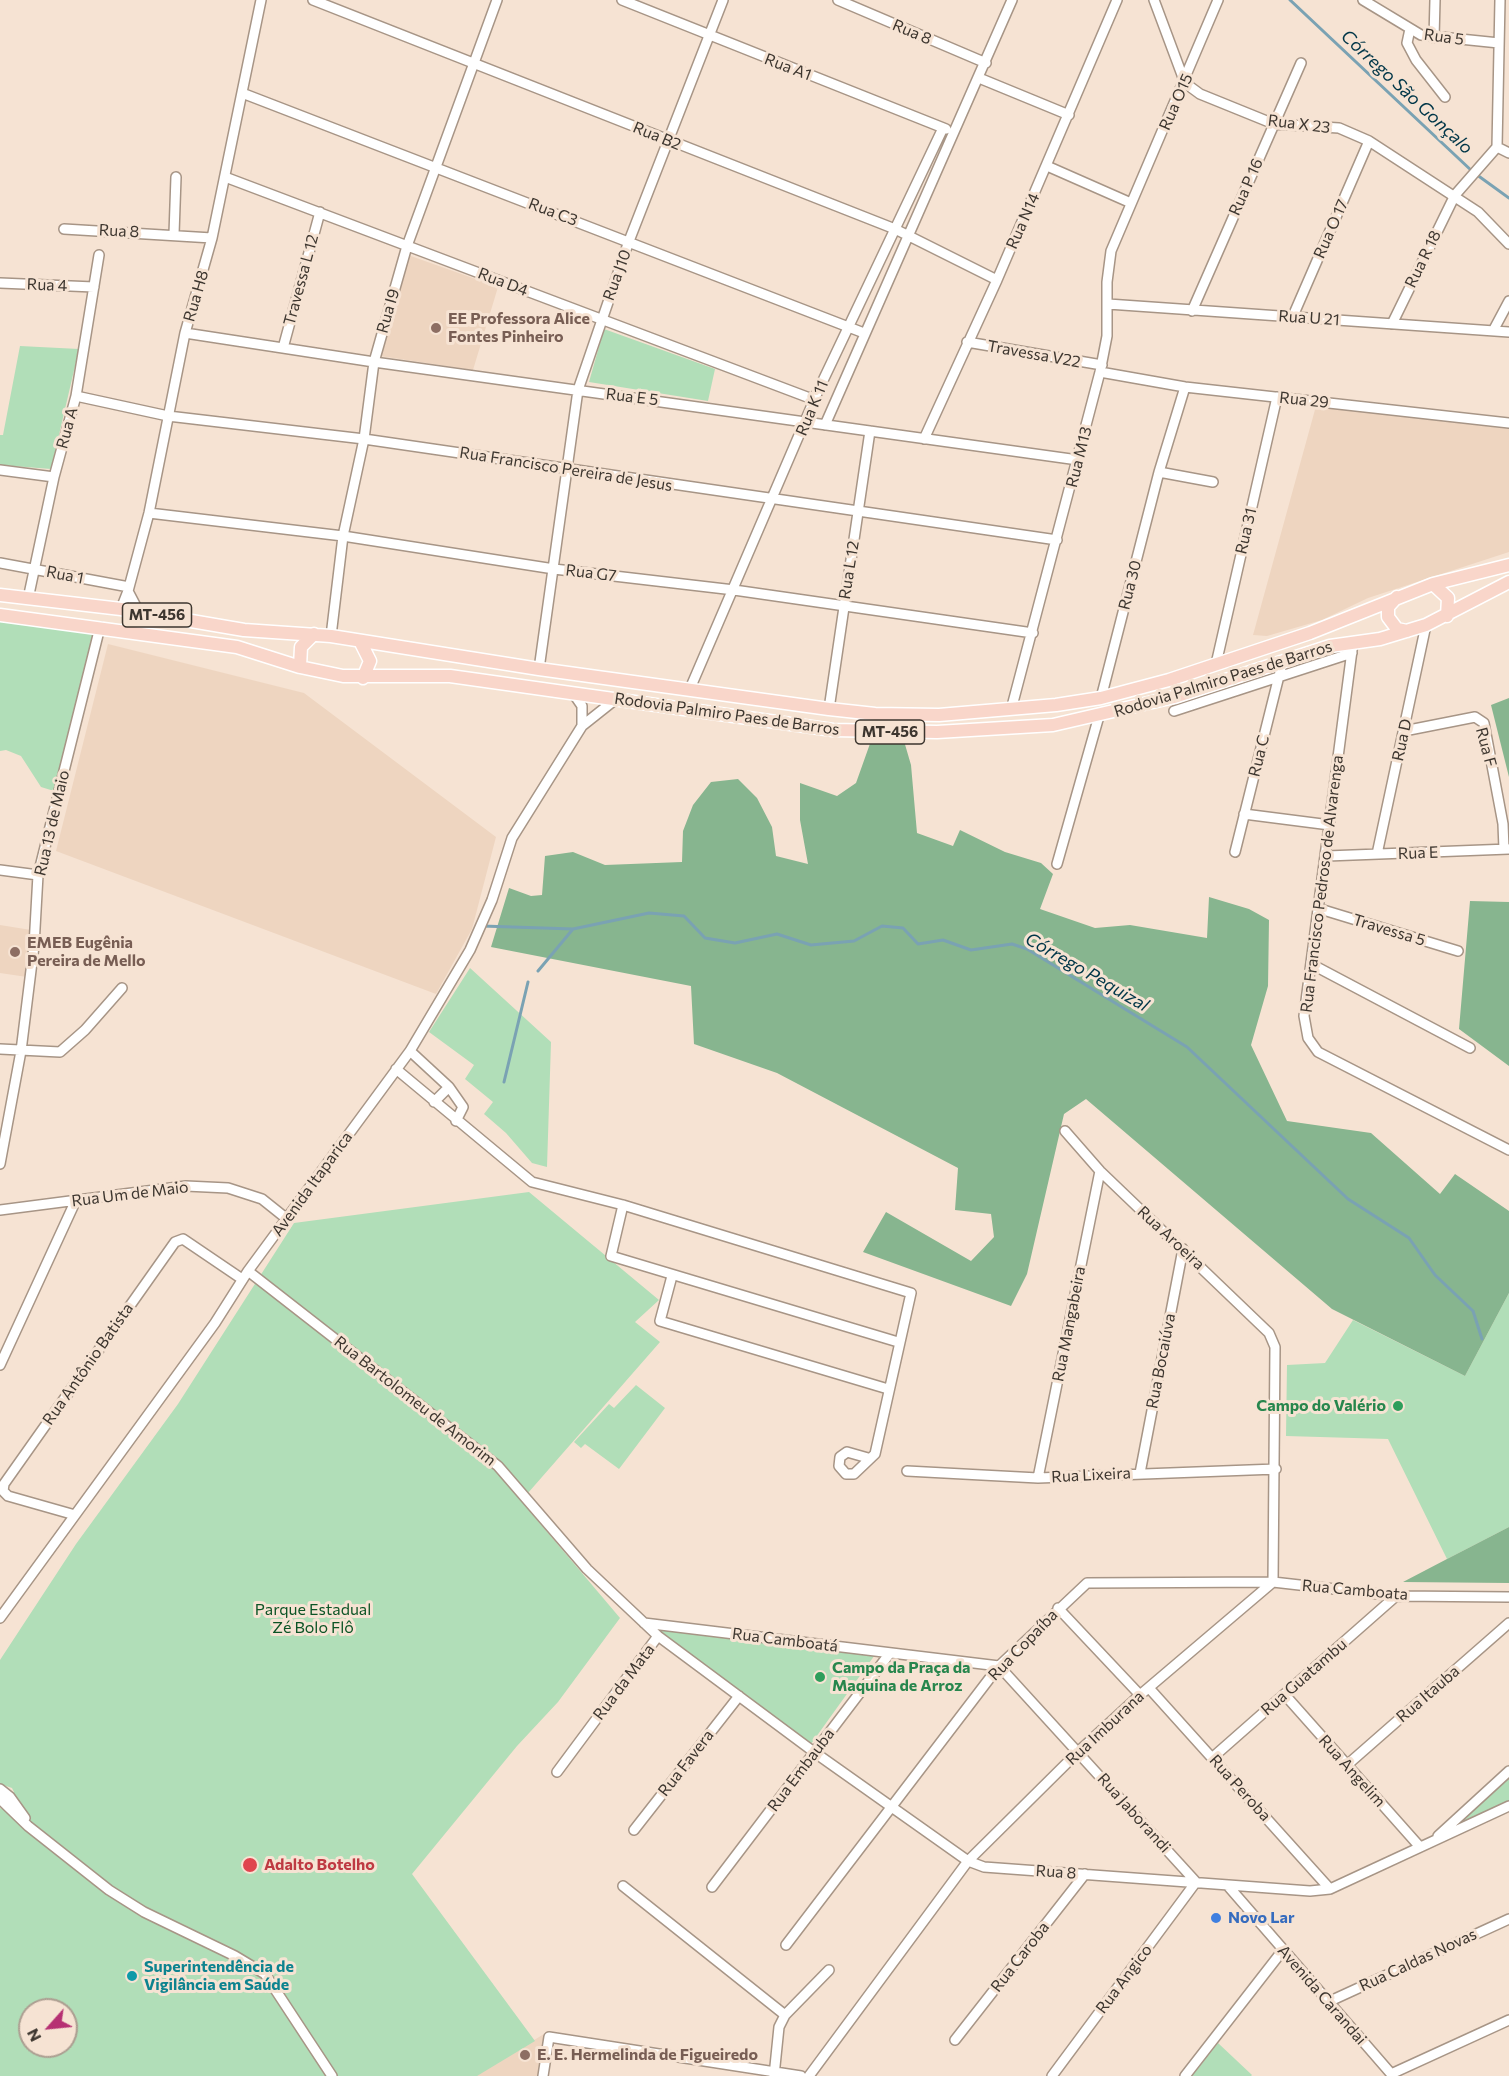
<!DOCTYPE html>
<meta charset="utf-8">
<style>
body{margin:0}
#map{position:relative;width:1509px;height:2076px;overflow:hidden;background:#f6e3d3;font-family:Commissioner,sans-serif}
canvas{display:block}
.north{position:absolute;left:18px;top:1998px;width:60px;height:60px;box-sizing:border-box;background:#f6e3d3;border:2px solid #ac9e91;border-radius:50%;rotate:243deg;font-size:16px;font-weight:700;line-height:24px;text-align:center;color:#3d362f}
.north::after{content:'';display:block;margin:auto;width:21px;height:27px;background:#b63073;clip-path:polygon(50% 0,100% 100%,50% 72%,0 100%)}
</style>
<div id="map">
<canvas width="1509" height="2076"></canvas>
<div class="north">N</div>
</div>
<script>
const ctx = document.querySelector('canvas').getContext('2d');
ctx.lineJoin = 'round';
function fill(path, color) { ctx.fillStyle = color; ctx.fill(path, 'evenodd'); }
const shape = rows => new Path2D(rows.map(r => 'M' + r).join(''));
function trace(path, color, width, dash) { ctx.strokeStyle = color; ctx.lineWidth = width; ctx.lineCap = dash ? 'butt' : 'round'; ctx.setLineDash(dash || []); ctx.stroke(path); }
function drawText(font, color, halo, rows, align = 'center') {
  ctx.font = font + ' Commissioner,sans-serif'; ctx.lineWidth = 6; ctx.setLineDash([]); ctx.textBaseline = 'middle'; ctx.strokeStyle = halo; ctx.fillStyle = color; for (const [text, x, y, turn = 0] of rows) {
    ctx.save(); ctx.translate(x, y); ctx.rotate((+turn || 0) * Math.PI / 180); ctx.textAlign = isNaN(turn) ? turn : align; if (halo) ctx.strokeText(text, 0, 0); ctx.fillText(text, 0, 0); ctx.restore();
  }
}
fill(shape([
 [408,255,498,287,473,370,380,356],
 [1316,406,1509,429,1509,552,1368,598,1322,620,1267,636,1253,635],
 [108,644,304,693,496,837,472,929,436,994,56,851],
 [0,925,31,930,27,977,0,973],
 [544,2034,538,2076,475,2076]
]), '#eed5c0');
fill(shape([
 [604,329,715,369,708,401,589,382],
 [20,346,79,349,51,469,0,465,0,435,3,435],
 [0,621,93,633,54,791,41,787,21,756,6,750,0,751],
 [470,968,551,1042,547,1167,532,1163,506,1133,484,1114,493,1102,465,1079,474,1065,429,1032],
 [529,1192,659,1300,635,1322,660,1342,521,1501,620,1618,558,1702,517,1746,412,1874,535,2041,477,2076,0,2076,0,1808,3,1809,14,1792,12,1788,0,1784,0,1660,76,1544,178,1404,294,1223],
 [30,2010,66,2010,66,2046,30,2046],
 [1509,1293,1509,1527,1447,1559,1388,1439,1286,1436,1287,1365,1325,1363,1353,1320,1465,1376],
 [636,1385,665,1408,619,1469,585,1444,581,1448,574,1442,609,1404,614,1408],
 [657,1630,877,1652,811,1744],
 [1509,1778,1509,1801,1454,1827],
 [1218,2043,1252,2075,1251,2076,1192,2076]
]), '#b1deb8');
fill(shape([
 [1509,698,1509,777,1491,705],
 [872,738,904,741,911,765,917,833,953,846,960,830,1005,852,1041,863,1053,874,1040,909,1095,928,1130,925,1207,938,1209,897,1249,909,1269,920,1268,986,1251,1045,1287,1121,1371,1133,1440,1194,1455,1174,1509,1211,1509,1293,1465,1376,1332,1309,1086,1099,1064,1114,1027,1274,1011,1306,863,1252,886,1212,971,1261,994,1237,991,1214,955,1210,958,1168,777,1073,694,1044,691,986,491,947,509,888,531,896,542,895,545,856,573,852,605,865,682,862,683,831,693,805,711,782,738,779,757,798,772,827,776,856,808,864,800,820,800,783,837,796,856,783],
 [1470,901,1509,902,1509,1066,1459,1029],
 [1509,1527,1509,1583,1403,1582,1447,1559]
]), '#87b58f');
trace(shape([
 [1290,0,1473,172,1509,198],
 [482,926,573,929,649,913,684,916,705,938,735,943,777,934,811,945,854,941,882,926,903,928,918,944,943,940,971,950,1012,944,1027,949,1187,1047,1348,1199,1409,1238,1435,1275,1473,1311,1482,1339],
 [538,971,573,929],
 [504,1082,528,982]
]), '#7aa2b3', 3);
const minor = shape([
 [313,0,895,229,997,280],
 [622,0,946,129],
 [838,0,986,63],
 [1154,0,1185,83,1200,94,1274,124,1339,128,1369,141,1478,212,1509,244],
 [1363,0,1421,35,1499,43],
 [1410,29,1407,43,1416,60,1445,97],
 [1434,38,1435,0],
 [979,78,1069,115],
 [242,93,864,333],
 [1497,147,1509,153],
 [1047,166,1131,203],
 [225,177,815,400],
 [64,229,212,238],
 [174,234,176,177],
 [0,283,94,287],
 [1108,304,1509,332],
 [1192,311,1301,63],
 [1293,316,1369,141],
 [1392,324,1455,195,1497,147,1500,0],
 [1493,331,1509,301],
 [185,333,374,362,1078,460],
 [967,342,1102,365],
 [283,348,320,212],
 [1100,372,1185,387,1509,423],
 [76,396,168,416,364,439,1057,540],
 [825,425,1012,0],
 [924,439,997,280,1117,0],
 [0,470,54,477],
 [1159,472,1213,482],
 [149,513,343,536,554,569,734,590,1033,633],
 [0,563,129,587],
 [128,591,139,612],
 [28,599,54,477,76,396,99,255],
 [121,609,128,591,149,513,185,333,212,238,261,0],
 [331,636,343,536,364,439,374,362,407,246,497,0],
 [1353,643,1304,1016,1308,1038,1318,1052,1509,1150],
 [1216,664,1277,397],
 [539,669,578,390,629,241,723,0],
 [689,691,818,391,943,128],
 [573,693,582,706,582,726],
 [1101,698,1159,472,1185,387],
 [829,709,870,431],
 [1011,710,1100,372,1107,336,1107,282,1111,251,1218,0],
 [1174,711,1352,653],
 [1404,731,1475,717,1484,723,1503,824,1504,849],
 [1244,814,1330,825],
 [1235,852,1283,660],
 [1377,854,1426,625],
 [1327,856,1509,849],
 [1057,864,1099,716],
 [0,870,38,875],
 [1320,909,1458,951],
 [1313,965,1470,1048],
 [0,1049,60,1052,85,1030,122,988],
 [410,1051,449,1087,434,1102],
 [396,1069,532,1182,623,1205,911,1293,875,1454,854,1474,846,1474,839,1466,840,1457,847,1452,868,1458],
 [449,1087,463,1107,456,1121],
 [0,1164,21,1051,34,946,38,875,100,627],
 [623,1205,611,1256,898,1342],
 [0,1210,186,1186,228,1188,262,1199,287,1219],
 [248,1271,498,1466,587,1569,658,1636,814,1752,968,1861,984,1867,1310,1891,1330,1889,1509,1806],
 [672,1276,660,1321,888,1389],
 [0,1365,76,1200],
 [907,1471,1038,1478,1276,1469],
 [1140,1473,1183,1249],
 [1038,1478,1100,1171],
 [75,1515,8,1496,3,1491,4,1484,175,1242,183,1239,242,1279],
 [1058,1608,1140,1695],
 [0,1618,215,1323,248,1271,410,1051,470,950,492,900,512,838,582,726,616,699],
 [644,1623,999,1666],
 [999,1666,1196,1882,1052,2076],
 [1149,1688,1330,1889],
 [1285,1695,1420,1847],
 [1212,1758,1396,1596],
 [1347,1765,1509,1623],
 [557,1772,658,1636],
 [0,1789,10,1797,25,1818],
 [0,1799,28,1826,109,1890,144,1912,235,1956,265,1974,332,2076],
 [634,1830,739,1696],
 [1438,1836,1509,1771],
 [623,1886,785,2015],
 [712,1887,890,1653],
 [1229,1887,1393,2076],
 [786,1945,999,1666,1087,1583,1273,1582,1396,1596,1509,1597],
 [1328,2002,1509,1919],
 [955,2040,1085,1874],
 [1391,2074,1509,2020],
 [543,2076,549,2037,801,2076],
 [774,2076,779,2027,785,2015,829,1970],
 [809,2076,968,1861,1078,1752,1140,1695,1273,1582,1275,1347,1269,1333,1100,1171,1065,1131],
 [1185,2076,1283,1950]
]);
const major = shape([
 [1433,584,1448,598,1447,616],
 [0,595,121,609,244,630,331,636,539,669,829,709,875,714,939,715,1056,705,1101,698,1169,680,1310,633,1433,584,1509,565],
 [1397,597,1388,607,1388,617,1397,629,1407,631],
 [0,615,237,647,300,667,343,676,450,676,833,730,937,732,1053,725,1174,697,1330,646,1380,639,1426,625,1509,582],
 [360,641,370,661,363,678],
 [300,667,301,647,314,634]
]);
trace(minor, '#a79586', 12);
trace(major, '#fff', 15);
trace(minor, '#fff', 9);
trace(major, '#f9d6ca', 12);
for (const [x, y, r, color] of [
 [436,328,6,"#8d6e63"],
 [15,952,6,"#8d6e63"],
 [1398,1406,6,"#2e9e5b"],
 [820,1677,6,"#2e9e5b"],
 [250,1865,8,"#e0444e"],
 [1216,1918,6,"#3f7fe0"],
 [132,1976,6,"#0f9aa8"],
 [525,2055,6,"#8d6e63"]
]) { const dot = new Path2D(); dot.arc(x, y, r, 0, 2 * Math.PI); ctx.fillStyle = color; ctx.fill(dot); trace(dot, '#f6e3d3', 2); }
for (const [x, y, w] of [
 [157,615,69],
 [890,732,69]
]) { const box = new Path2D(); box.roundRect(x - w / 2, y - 12, w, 24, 4.5); ctx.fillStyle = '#f6e3d3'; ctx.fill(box); trace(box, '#3d362f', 1.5); }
drawText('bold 15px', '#3d362f', null, [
 ["MT-456",157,615],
 ["MT-456",890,732]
]);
drawText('16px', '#3d362f', '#f6e3d3', [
 ["Rua 8",912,32,23],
 ["Rua 5",1444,37,8],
 ["Rua A1",788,67,21],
 ["Rua O15",1176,102,-66],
 ["Rua X 23",1299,124,7],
 ["Rua B2",657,136,22],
 ["Rua P 16",1246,187,-66],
 ["Rua C3",553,212,21],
 ["Rua N14",1023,221,-66],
 ["Rua O 17",1331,229,-66],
 ["Rua 8",119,231,3],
 ["Rua R 18",1423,259,-64],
 ["Rua J10",617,275,-70],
 ["Travessa L 12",301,280,-75],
 ["Rua D4",503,282,21],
 ["Rua 4",47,285,2],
 ["Rua H8",196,296,-74],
 ["Rua I9",388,311,-74],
 ["Rua U 21",1309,318,4],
 ["Travessa V22",1034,354,10],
 ["Rua E 5",632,397,7],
 ["Rua 29",1304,400,6],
 ["Rua K 11",812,408,-67],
 ["Rua A",67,428,-75],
 ["Rua M13",1079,457,-76],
 ["Rua Francisco Pereira de Jesus",566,469,9],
 ["Rua 31",1246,531,-77],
 ["Rua L 12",849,570,-81],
 ["Rua G7",591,573,7],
 ["Rua 1",65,575,11],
 ["Rua 30",1130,585,-76],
 ["Rodovia Palmiro Paes de Barros",1223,679,-17],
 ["Rodovia Palmiro Paes de Barros",727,714,8],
 ["Rua D",1402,740,-78],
 ["Rua F",1486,747,75],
 ["Rua C",1259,756,-76],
 ["Rua 13 de Maio",52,823,-77],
 ["Rua E",1418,853,-2],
 ["Rua Francisco Pedroso de Alvarenga",1322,884,-83],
 ["Travessa 5",1389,930,17],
 ["Avenida Itaparica",312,1184,-54],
 ["Rua Um de Maio",130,1194,-7],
 ["Rua Aroeira",1171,1238,43],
 ["Rua Mangabeira",1069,1324,-79],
 ["Rua Bocaiúva",1161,1361,-79],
 ["Rua Antônio Batista",88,1364,-55],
 ["Rua Bartolomeu de Amorim",415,1401,38],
 ["Rua Lixeira",1091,1475,-3],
 ["Rua Camboata",1355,1590,5],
 ["Rua Camboatá",785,1640,7],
 ["Rua Copaíba",1023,1645,-46],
 ["Rua Guatambu",1304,1677,-41],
 ["Rua da Mata",624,1682,-53],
 ["Rua Itauba",1428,1694,-41],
 ["Rua Imburana",1105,1728,-43],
 ["Rua Favera",686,1763,-52],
 ["Rua Embauba",801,1770,-53],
 ["Rua Angelim",1352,1771,48],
 ["Rua Peroba",1240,1788,48],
 ["Rua Jaborandi",1134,1813,48],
 ["Rua 8",1056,1872,4],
 ["Rua Caroba",1020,1957,-52],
 ["Rua Caldas Novas",1418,1960,-25],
 ["Rua Angico",1124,1979,-53],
 ["Avenida Carandai",1322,1995,49]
]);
drawText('bold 16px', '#785e54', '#f6e3d3', [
 ["EE Professora Alice",448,319],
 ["Fontes Pinheiro",448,337],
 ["EMEB Eugênia",27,943],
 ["Pereira de Mello",27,961],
 ["E. E. Hermelinda de Figueiredo",537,2055]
], 'left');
drawText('bold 16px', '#27864d', '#f6e3d3', [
 ["Campo do Valério",1386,1406],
 ["Campo da Praça da",832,1668,"left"],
 ["Maquina de Arroz",832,1686,"left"]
], 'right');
drawText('16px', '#0c5425', '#f6e3d3', [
 ["Parque Estadual",313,1610],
 ["Zé Bolo Flô",313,1628]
]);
drawText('bold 16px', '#be3a42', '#f6e3d3', [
 ["Adalto Botelho",264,1865]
], 'left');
drawText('bold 16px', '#366cbe', '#f6e3d3', [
 ["Novo Lar",1228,1918]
], 'left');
drawText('bold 16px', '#0d838f', '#f6e3d3', [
 ["Superintendência de",144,1967],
 ["Vigilância em Saúde",144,1985]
], 'left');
drawText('italic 18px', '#003648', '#f6e3d3', [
 ["Córrego São Gonçalo",1407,92,43],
 ["Córrego Pequizal",1087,972,30]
]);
</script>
